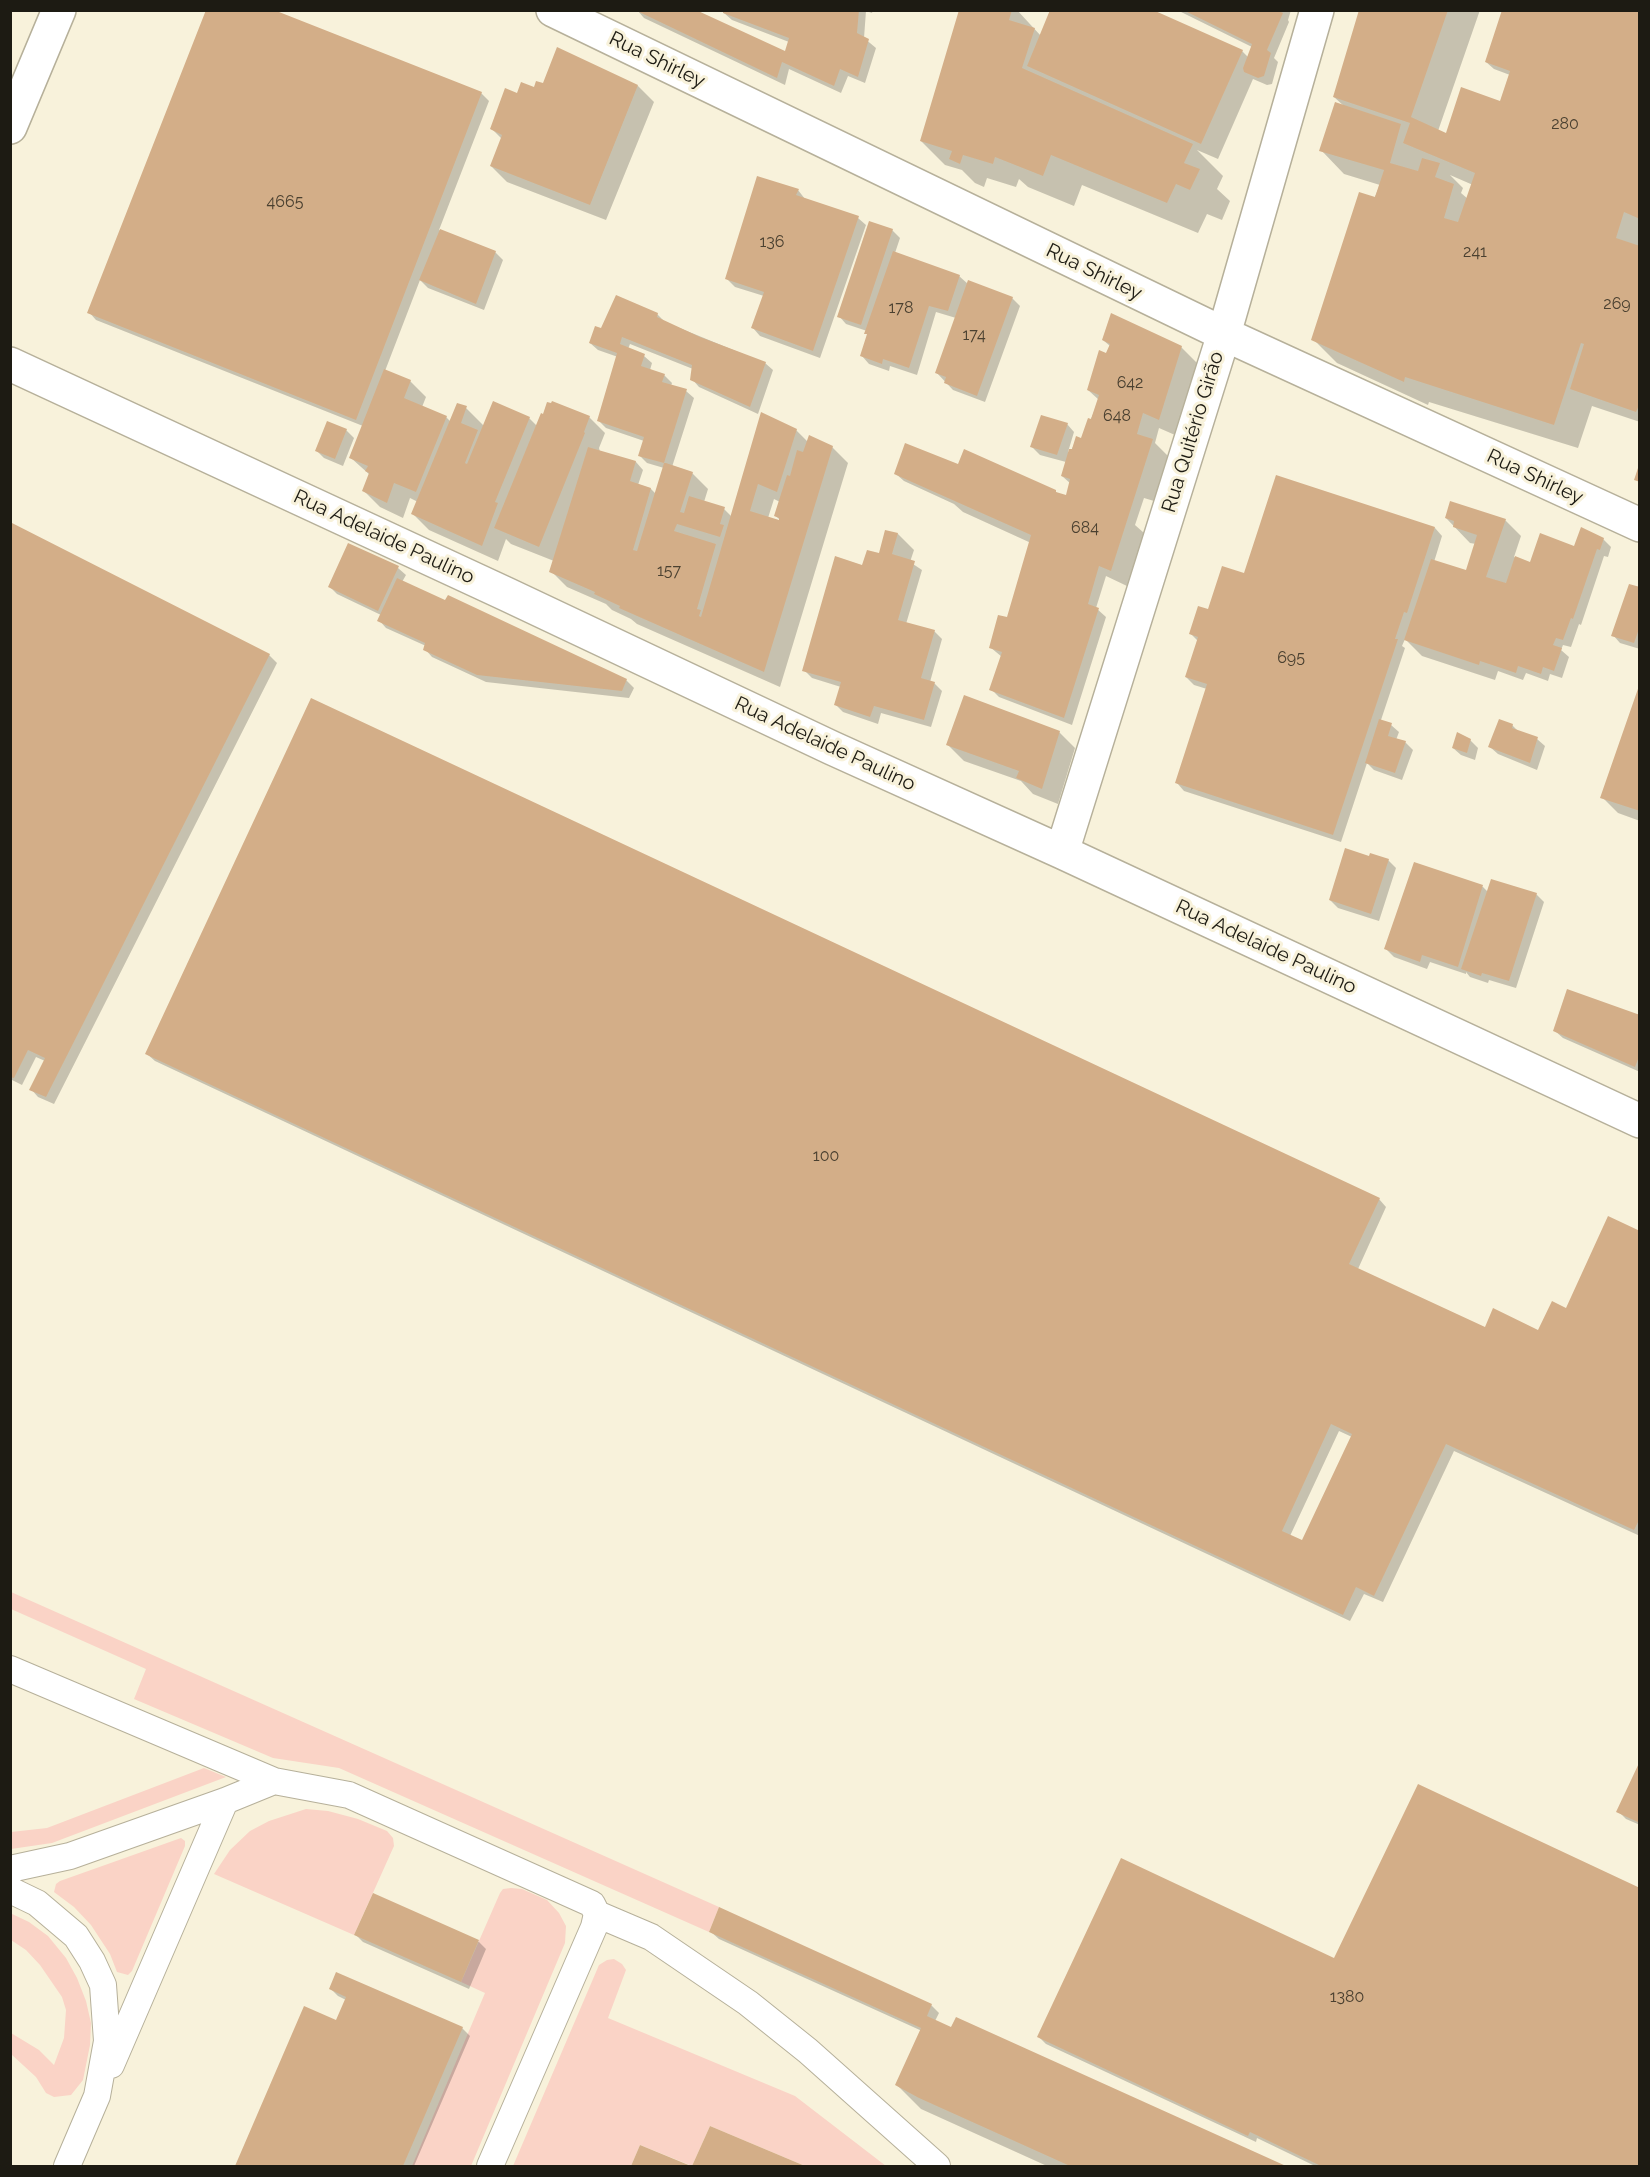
<!DOCTYPE html>
<meta charset="utf-8">
<style>
body{margin:0}
#map{position:relative;width:1650px;height:2177px;overflow:hidden;background:#f8f2db;font-family:Raleway,sans-serif}
canvas{display:block}
.frame{position:absolute;inset:0;border:12px solid #1d1b13;pointer-events:none}
</style>
<div id="map">
<canvas width="1650" height="2177"></canvas>
<div class="frame"></div>
</div>
<script>
const ctx = document.querySelector('canvas').getContext('2d');
ctx.lineJoin = 'round';
function fill(path, color) { ctx.fillStyle = color; ctx.fill(path, 'evenodd'); }
const shape = rows => new Path2D(rows.map(r => 'M' + r).join(''));
function trace(path, color, width, dash) { ctx.strokeStyle = color; ctx.lineWidth = width; ctx.lineCap = dash ? 'butt' : 'round'; ctx.setLineDash(dash || []); ctx.stroke(path); }
function drawText(font, color, halo, rows, align = 'center') {
  ctx.font = font + ' Raleway,sans-serif'; ctx.lineWidth = 6; ctx.setLineDash([]); ctx.textBaseline = 'middle'; ctx.strokeStyle = halo; ctx.fillStyle = color; for (const [text, x, y, turn = 0] of rows) {
    ctx.save(); ctx.translate(x, y); ctx.rotate((+turn || 0) * Math.PI / 180); ctx.textAlign = isNaN(turn) ? turn : align; if (halo) ctx.strokeText(text, 0, 0); ctx.fillText(text, 0, 0); ctx.restore();
  }
}
fill(shape([
 [11,1592,719,1907,709,1932,339,1768,273,1758,134,1699,146,1669,11,1609],
 [204,1768,226,1777,52,1843,11,1849,11,1832,47,1828],
 [306,1809,328,1811,358,1819,387,1831,393,1838,394,1846,354,1935,214,1874,230,1850,250,1831,269,1821],
 [181,1838,185,1841,185,1846,132,1971,128,1975,117,1972,110,1954,91,1925,74,1907,54,1892,56,1884,60,1881],
 [511,1888,522,1889,547,1900,559,1913,566,1926,565,1943,471,2166,412,2166,485,1993,461,1982,500,1893,503,1889],
 [10,1913,29,1922,48,1936,66,1958,77,1978,86,2001,91,2023,90,2045,83,2080,71,2095,54,2097,46,2093,36,2077,11,2054,11,2033,39,2050,54,2065,64,2038,66,2010,62,1997,40,1965,26,1950,11,1940],
 [614,1959,622,1964,626,1970,608,2018,795,2096,886,2166,805,2166,710,2126,692,2166,640,2145,631,2166,513,2166,599,1965,607,1960]
]), '#fad3c6');
fill(shape([
 [637,10,786,53,789,42,732,20,724,13,725,10,873,10,872,13,866,11,864,38,876,48,865,83,848,76,841,93,789,69,785,85,644,18],
 [961,10,1017,10,1041,36,1242,51,1248,57,1252,47,1177,10,1291,10,1288,20,1289,22,1274,58,1278,62,1272,84,1267,85,1253,79,1218,159,1197,150,1223,176,1217,189,1230,201,1222,220,1207,214,1198,233,1082,185,1074,206,1028,187,1019,179,1016,187,987,178,984,187,975,183,962,170,945,165,921,141],
 [1361,10,1480,10,1438,131,1452,138,1500,103,1510,75,1494,69,1486,62,1640,10,1640,422,1592,406,1578,448,1429,402,1428,405,1337,363,1313,339,1380,185,1344,174,1321,150,1345,107,1334,97],
 [1450,175,1473,185,1468,199,1461,193,1463,188],
 [638,86,654,102,606,220,507,182,491,166,502,139,492,129,518,95,535,89],
 [481,93,489,101,439,230,495,252,503,260,484,310,428,288,420,280,385,371,410,381,426,397,422,407,446,417,451,422,466,408,484,426,529,418,537,426,589,417,605,433,599,448,600,452,636,462,643,470,638,485,651,489,656,494,664,468,647,463,639,455,644,441,606,428,599,421,618,357,598,350,590,343,602,330,657,314,665,322,765,363,773,370,758,414,699,387,692,379,693,369,630,344,628,349,644,356,652,363,650,370,664,375,672,383,671,386,686,391,694,398,672,467,692,473,708,489,704,502,724,509,732,517,796,430,808,442,832,447,848,463,780,687,637,624,631,619,612,610,606,604,567,587,551,571,554,561,511,544,506,539,498,561,429,530,413,514,418,502,410,498,403,518,380,507,364,491,370,475,351,458,363,426,96,320,89,312],
 [774,499,780,502,776,516,784,524,768,518],
 [798,190,805,199,858,218,866,225,820,358,760,336,753,328,764,296,735,287,727,279],
 [892,230,900,238,895,253,959,276,968,284,1012,298,1020,306,985,402,953,390,936,372,956,318,936,312,917,375,890,366,889,371,869,364,862,356,868,336,866,333,867,331,846,324,839,316],
 [1103,340,1181,347,1197,363,1175,435,1159,428,1155,443,1168,456,1154,501,1144,498,1135,525,1144,533,1127,586,1106,576,1096,608,1106,617,1072,725,999,697,991,689,1002,657,990,647,1008,619,1031,543,963,512,954,504,904,481,896,474,957,466,1055,491,1059,495,1073,499,1071,484,1062,476,1066,462,1040,455,1032,447,1067,424,1074,432,1068,452,1070,453,1077,438,1082,440,1099,400,1088,390,1110,346],
 [346,430,354,438,343,466,324,458,317,451],
 [1446,518,1505,520,1521,536,1514,557,1531,564,1603,539,1611,547,1608,557,1604,556,1581,625,1579,624,1571,647,1563,645,1561,650,1569,657,1562,678,1550,674,1548,681,1526,673,1523,680,1498,671,1495,680,1422,656,1405,639,1402,646,1405,648,1381,720,1391,725,1399,732,1396,740,1405,742,1413,750,1402,780,1374,770,1367,763,1341,842,1184,791,1177,783,1207,689,1194,685,1186,677,1198,641,1191,634,1209,611,1245,575,1435,528,1442,536,1434,562,1467,572,1476,544,1470,543],
 [10,523,269,655,277,663,54,1104,38,1097,31,1089,45,1061,36,1057,22,1085,10,1079],
 [886,531,898,534,914,550,910,562,922,570,906,624,934,631,942,639,930,682,934,683,942,691,931,727,881,713,878,724,843,712,835,704,841,687,812,678,804,670,863,567,880,555],
 [398,568,406,575,402,582,626,680,634,688,629,698,486,682,432,657,425,649,426,646,386,628,379,620,381,615,337,594,329,586],
 [1640,589,1640,649,1620,643,1613,635],
 [1640,687,1640,821,1618,813,1602,797],
 [1512,725,1519,732,1537,739,1545,746,1537,770,1498,754,1490,747],
 [1059,732,1075,748,1058,804,1033,794,1021,781,964,761,948,745],
 [1470,740,1478,748,1475,760,1461,755,1453,748],
 [1370,858,1388,860,1396,868,1379,921,1338,908,1330,900],
 [1414,864,1483,887,1488,892,1536,894,1544,902,1516,988,1489,980,1488,983,1470,977,1466,972,1466,974,1430,962,1427,969,1394,957,1386,949],
 [1640,1017,1640,1072,1563,1038,1555,1031],
 [147,1054,1379,1199,1386,1207,1358,1269,1485,1329,1539,1332,1567,1310,1640,1232,1640,1536,1454,1451,1383,1602,1364,1594,1350,1621,155,1061],
 [1339,1431,1352,1437,1303,1542,1290,1536],
 [1640,1765,1640,1825,1626,1819,1618,1811],
 [1640,1891,1640,2166,1315,2166,1257,2138,1256,2142,1046,2044,1039,2037,1335,1960],
 [373,1895,479,1942,486,1949,469,1989,363,1942,356,1935],
 [711,1932,931,2005,939,2013,935,2021,951,2028,956,2019,1282,2166,1047,2166,921,2109,897,2085,922,2031,719,1939],
 [331,1989,462,2028,470,2036,414,2166,237,2166,304,2008,336,2022,346,2000,338,1996],
 [710,2128,801,2166,694,2166],
 [641,2147,687,2166,632,2166]
]), '#0003');
fill(shape([
 [206,10,274,10,482,92,356,420,87,313],
 [635,10,696,10,785,51,789,38,723,13,723,10,859,10,857,33,869,39,858,77,840,69,834,86,782,62,777,78],
 [959,10,1012,10,1009,20,1035,28,1022,68,1193,144,1184,163,1200,169,1190,190,1176,184,1167,203,1051,155,1043,176,995,157,993,164,963,155,960,164,949,159,952,151,920,141],
 [1050,10,1153,10,1243,50,1201,144,1027,66],
 [1183,10,1281,10,1281,12,1283,13,1267,50,1271,53,1264,76,1258,78,1244,72,1243,68,1252,44],
 [1359,10,1448,10,1411,117,1446,133,1461,87,1500,101,1510,71,1485,62,1502,10,1640,10,1640,219,1624,212,1616,238,1640,246,1640,403,1636,412,1570,389,1584,344,1581,343,1554,425,1405,377,1404,382,1311,340,1359,192,1375,197,1384,170,1319,151,1335,102,1401,124,1390,163,1418,171,1422,158,1440,163,1435,177,1454,184,1444,218,1458,222,1475,173,1403,143,1410,123,1333,97],
 [557,47,638,85,590,205,490,166,502,135,490,129,505,88,517,93,521,82,534,87,536,81,543,83],
 [757,176,799,189,796,195,859,216,813,351,751,328,764,292,725,279],
 [869,221,893,229,861,325,837,317],
 [440,229,496,251,476,304,419,280],
 [893,251,960,275,948,311,929,306,909,368,883,359,882,364,860,356,867,334,864,334],
 [968,280,1013,297,977,396,944,383,946,377,935,373],
 [616,295,658,313,657,317,700,337,766,362,750,407,690,380,692,365,622,337,620,344,645,354,641,366,665,374,662,382,687,389,664,463,638,456,644,437,597,421,617,353,589,343,595,326,601,328],
 [1111,313,1182,346,1159,420,1143,413,1137,434,1153,439,1111,571,1099,566,1088,604,1099,608,1064,718,989,690,1002,652,989,648,998,615,1007,617,1031,535,894,474,905,443,958,464,964,449,1056,490,1056,492,1066,495,1070,479,1061,476,1069,449,1072,449,1076,436,1081,438,1088,418,1091,419,1099,395,1087,390,1099,350,1106,353,1110,344,1102,340],
 [384,369,411,380,404,398,447,416,416,492,394,483,387,503,362,491,369,473,365,471,368,466,349,458],
 [493,401,530,417,495,502,498,503,482,546,411,514,457,403,467,406,461,423,478,430,465,463,467,464],
 [552,401,590,416,584,432,585,433,539,547,494,528,541,413,543,414,547,402,551,403],
 [761,412,797,429,777,492,758,484,750,511,779,520,779,518,774,516,787,475,790,476,797,450,803,452,809,435,833,446,764,672,619,608,620,606,594,594,595,592,549,572,588,447,636,461,630,481,651,488,633,550,637,551,664,463,666,463,693,472,680,512,684,513,689,496,725,507,720,524,724,525,720,537,677,524,674,531,716,544,697,609,701,610,699,616,701,617],
 [1041,415,1068,423,1057,455,1030,447],
 [327,421,347,429,335,459,315,451],
 [1639,465,1640,465,1640,482,1634,480],
 [1276,475,1435,527,1407,613,1404,612,1395,639,1398,639,1333,835,1175,783,1207,684,1185,677,1198,637,1189,634,1198,606,1208,609,1222,566,1244,573],
 [1450,501,1506,519,1486,577,1506,583,1515,556,1530,562,1540,533,1574,546,1581,527,1604,538,1600,550,1597,549,1573,619,1571,618,1563,640,1556,638,1553,645,1562,648,1554,671,1543,667,1541,674,1518,666,1516,673,1480,661,1479,665,1404,640,1431,559,1466,570,1477,535,1453,527,1454,521,1445,518],
 [10,522,270,654,46,1097,29,1090,45,1058,28,1050,14,1078,10,1077],
 [885,530,898,533,892,554,915,561,898,620,935,630,921,678,935,682,924,720,874,706,870,717,834,705,841,682,802,671,835,556,862,565,867,550,879,553],
 [348,543,399,566,378,611,328,587],
 [397,578,445,600,448,595,627,679,622,691,477,675,423,650,425,643,377,621],
 [1629,584,1640,587,1640,626,1634,643,1611,636],
 [1640,683,1640,811,1600,798],
 [964,695,1060,731,1042,789,1016,778,1019,771,946,745],
 [311,698,1380,1198,1349,1264,1485,1327,1493,1308,1538,1330,1552,1301,1566,1308,1608,1216,1640,1231,1640,1518,1634,1530,1446,1444,1374,1596,1356,1587,1343,1615,145,1054],
 [1331,1424,1352,1434,1302,1540,1282,1531],
 [1379,719,1392,723,1388,736,1406,741,1395,773,1365,763],
 [1499,719,1513,724,1512,728,1538,737,1530,763,1488,747],
 [1457,732,1471,739,1467,753,1452,748],
 [1345,848,1369,856,1370,853,1389,859,1371,914,1329,900],
 [1414,862,1483,885,1458,967,1422,955,1420,962,1384,949],
 [1491,879,1537,893,1509,981,1482,973,1481,976,1461,969],
 [1567,989,1640,1015,1640,1054,1635,1067,1553,1031],
 [1640,1761,1640,1823,1616,1812],
 [1418,1784,1640,1888,1640,2166,1321,2166,1250,2132,1248,2136,1037,2037,1121,1858,1334,1958],
 [373,1893,479,1940,461,1982,354,1935],
 [719,1907,932,2004,927,2016,951,2027,956,2017,1286,2166,1070,2166,919,2098,895,2085,921,2028,709,1932],
 [336,1972,463,2027,403,2166,235,2166,304,2006,336,2020,346,1997,329,1989],
 [710,2126,805,2166,692,2166],
 [640,2145,691,2166,631,2166]
]), '#d3ae88');
const service = shape([
 [10,1669,274,1781,349,1795,592,1904,597,1914,594,1927,490,2166],
 [10,1869,70,1856,225,1801,274,1781],
 [10,1890,37,1903,76,1936,92,1961,103,1985,107,2041,97,2096,67,2166],
 [597,1914,651,1937,748,2003,808,2051,937,2166],
 [111,2065,225,1801]
]);
const minor = shape([
 [553,10,1224,334,1640,525],
 [10,364,506,594,832,748,1062,852,1640,1121],
 [1062,852,1224,334,1317,10]
]);
const secondary = shape([
 [10,127,59,10]
]);
trace(service, '#b6b09a', 28);
trace(minor, '#b6b09a', 36);
trace(secondary, '#b6b09a', 36);
trace(service, '#fff', 26);
trace(minor, '#fff', 33);
trace(secondary, '#fff', 33);
drawText('16px', '#4a4030', null, [
 ["280",1565,124],
 ["4665",285,202],
 ["136",772,242],
 ["241",1475,252],
 ["269",1617,304],
 ["178",901,308],
 ["174",974,335],
 ["642",1130,383],
 ["648",1117,416],
 ["684",1085,528],
 ["157",669,571],
 ["695",1291,658],
 ["100",826,1156],
 ["1380",1347,1997]
]);
drawText('20px', '#1d1b13', '#f8f2db', [
 ["Rua Shirley",657,60,26],
 ["Rua Shirley",1094,272,26],
 ["Rua Quitério Girão",1193,432,-73],
 ["Rua Shirley",1535,477,25],
 ["Rua Adelaide Paulino",384,537,25],
 ["Rua Adelaide Paulino",825,744,25],
 ["Rua Adelaide Paulino",1266,947,25]
]);
</script>
